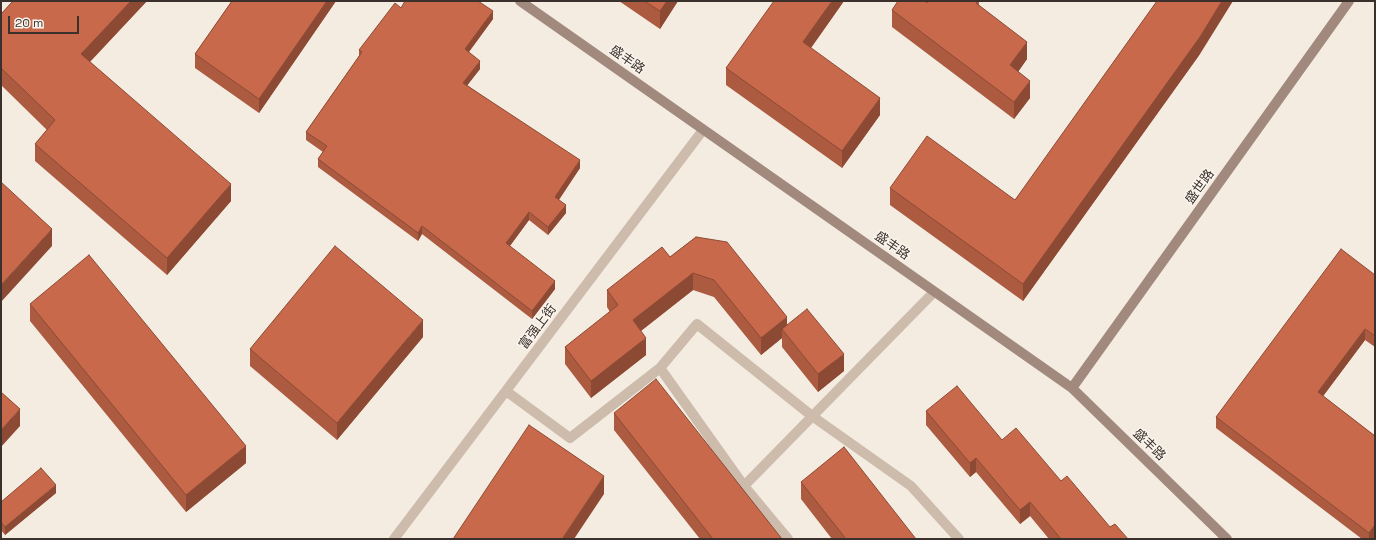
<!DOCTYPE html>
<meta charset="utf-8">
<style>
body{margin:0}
#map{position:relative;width:1376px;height:540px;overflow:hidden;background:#f4ebe1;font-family:"Space Grotesk",sans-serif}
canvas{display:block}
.frame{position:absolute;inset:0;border:2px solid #3b302b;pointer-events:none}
.scale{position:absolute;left:8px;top:16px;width:71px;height:18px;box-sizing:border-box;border:2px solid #3b302b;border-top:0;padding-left:5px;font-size:12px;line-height:14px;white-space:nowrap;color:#3b302b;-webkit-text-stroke:3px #fbf5ee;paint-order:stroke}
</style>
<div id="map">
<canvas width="1376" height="540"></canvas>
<div class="frame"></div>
<div class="scale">20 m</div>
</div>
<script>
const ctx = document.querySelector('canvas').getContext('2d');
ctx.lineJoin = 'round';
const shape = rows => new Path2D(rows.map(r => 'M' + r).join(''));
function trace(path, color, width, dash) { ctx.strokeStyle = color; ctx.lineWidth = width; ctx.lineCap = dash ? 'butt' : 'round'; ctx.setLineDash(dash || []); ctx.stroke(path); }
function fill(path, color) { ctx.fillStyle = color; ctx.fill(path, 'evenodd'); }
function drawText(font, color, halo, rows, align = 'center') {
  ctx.font = font + ' "Space Grotesk","Noto Sans SC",sans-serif'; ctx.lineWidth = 3; ctx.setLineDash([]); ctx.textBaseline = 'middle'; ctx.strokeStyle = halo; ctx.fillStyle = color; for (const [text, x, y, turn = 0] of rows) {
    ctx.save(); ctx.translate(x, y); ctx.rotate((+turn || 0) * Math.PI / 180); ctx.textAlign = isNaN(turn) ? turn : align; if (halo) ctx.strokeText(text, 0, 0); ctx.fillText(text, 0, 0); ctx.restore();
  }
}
trace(shape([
 [506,391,570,438,660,368],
 [744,486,660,368,697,324,812,416,911,486,959,539],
 [394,539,703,130],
 [788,539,744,486,934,292]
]), '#cdbbac', 10);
trace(shape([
 [520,1,1072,388,1227,539],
 [1072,388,1349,1]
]), '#a18a7d', 10);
fill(shape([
 [13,1,147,1,90,62,231,201,167,275,35,161,35,144,47,130,1,85,1,14],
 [232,1,336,1,259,113,195,68,195,54],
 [619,1,678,1,660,29],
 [844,1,811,48,880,115,842,168,726,85,726,68],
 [979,1,979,5,1027,59,1018,72,1030,98,1014,119,892,27,892,10,927,3],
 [493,19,469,52,480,69,467,85,580,168,559,200,566,213,548,235,529,220,510,246,555,289,532,319,422,234,418,241,318,167,318,159,323,152,306,140,306,132,359,56,359,50],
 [1200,54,1023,301,890,205,890,188,1015,200],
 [696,237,787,325,844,371,818,392,782,347,782,338,761,355,714,297,693,290,641,331,646,355,591,398,565,364,565,347,610,312,607,307,607,290,670,257],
 [1375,275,1375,347,1365,340,1323,396,1375,436,1375,536,1373,539,1362,539,1216,428,1216,417],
 [30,304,246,463,186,512,30,321],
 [423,337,337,440,250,366,250,349],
 [926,411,1002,440,1061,481,1110,527,1128,539,1049,539,1030,516,1020,524,976,472,970,477,926,425],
 [614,413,782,539,700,539,614,430],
 [801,482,916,539,832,539,801,499],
 [56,493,5,535,1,530,1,502]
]), '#ac5a40');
fill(shape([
 [131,1,147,1,81,71,81,54],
 [327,1,336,1,259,113,259,99],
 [667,1,678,1,660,29,660,11],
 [832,1,844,1,803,59,803,42],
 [1222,1,1233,1,1200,54,1023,301,1023,284],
 [493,11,493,19,465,57,465,49],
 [1027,42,1027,59,1010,83,1010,65],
 [480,61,480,69,463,91,463,83],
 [1030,81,1030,98,1014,119,1014,102],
 [880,98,880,115,842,168,842,151],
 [580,160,580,168,555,205,555,197],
 [231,184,231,201,167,275,167,258],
 [566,205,566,213,548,235,548,227],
 [529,212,529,220,506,251,506,243],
 [422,226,422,234,418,241,418,233],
 [52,229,52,246,1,302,1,285],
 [693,273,693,290,633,337,633,320],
 [555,281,555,289,532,319,532,311],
 [787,317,787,334,782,329,782,338,761,355,761,338],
 [423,320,423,337,337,440,337,423],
 [1365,329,1365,340,1318,403,1318,392],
 [646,338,646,355,591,398,591,381],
 [844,354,844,371,818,392,818,374],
 [20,409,20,426,1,447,1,430],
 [246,446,246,463,186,512,186,495],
 [976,458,976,472,970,477,970,463],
 [604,476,604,494,574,539,562,539],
 [56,485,56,493,5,535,5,527],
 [1030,502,1030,516,1020,524,1020,510],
 [1375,525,1375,536,1373,539,1369,539,1369,533]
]), '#8c4a34');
const building = shape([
 [13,1,131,1,81,54,231,184,167,258,35,144,55,120,1,68,1,14,13,1],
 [232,1,327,1,259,99,195,54,232,1],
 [405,1,478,1,493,11,465,49,480,61,463,83,580,160,555,197,566,205,548,227,529,212,506,243,555,281,532,311,422,226,418,233,318,159,327,146,306,132,362,52,359,50,395,3,401,8,405,1],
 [644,1,667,1,660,11,644,1],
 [774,1,832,1,803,42,880,98,842,151,726,68,774,1],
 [898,1,925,1,927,3,928,1,978,1,976,3,1027,42,1010,65,1030,81,1014,102,892,10,898,1],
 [1157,1,1222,1,1200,37,1023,284,890,188,927,136,1015,200,1157,1],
 [1,182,52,229,1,285,1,182],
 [696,237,727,242,787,317,761,338,714,280,693,273,633,320,646,338,591,381,565,347,618,305,607,290,662,247,670,257,696,237],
 [335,246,423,320,337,423,250,349,335,246],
 [1341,249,1375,275,1375,336,1365,329,1318,392,1375,436,1375,525,1369,533,1216,417,1341,249],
 [89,255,246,446,186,495,30,304,89,255],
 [807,309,844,354,818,374,782,329,807,309],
 [656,379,782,539,713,539,614,413,656,379],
 [957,386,1002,440,1016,428,1061,481,1067,476,1110,527,1115,524,1128,539,1061,539,1030,502,1020,510,976,458,970,463,926,411,957,386],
 [1,392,20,409,1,430,1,392],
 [529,425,604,476,562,539,453,539,529,425],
 [844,447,916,539,846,539,801,482,844,447],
 [41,468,56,485,5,527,1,522,1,502,41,468]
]);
fill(building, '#c8694b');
trace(building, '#8c4a34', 1);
drawText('13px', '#3b302b', '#fbf5ee', [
 ["盛丰路",627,60,35],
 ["盛世路",1200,187,-54],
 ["盛丰路",892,246,35],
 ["富强上街",538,327,-53],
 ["盛丰路",1149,445,44]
]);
</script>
